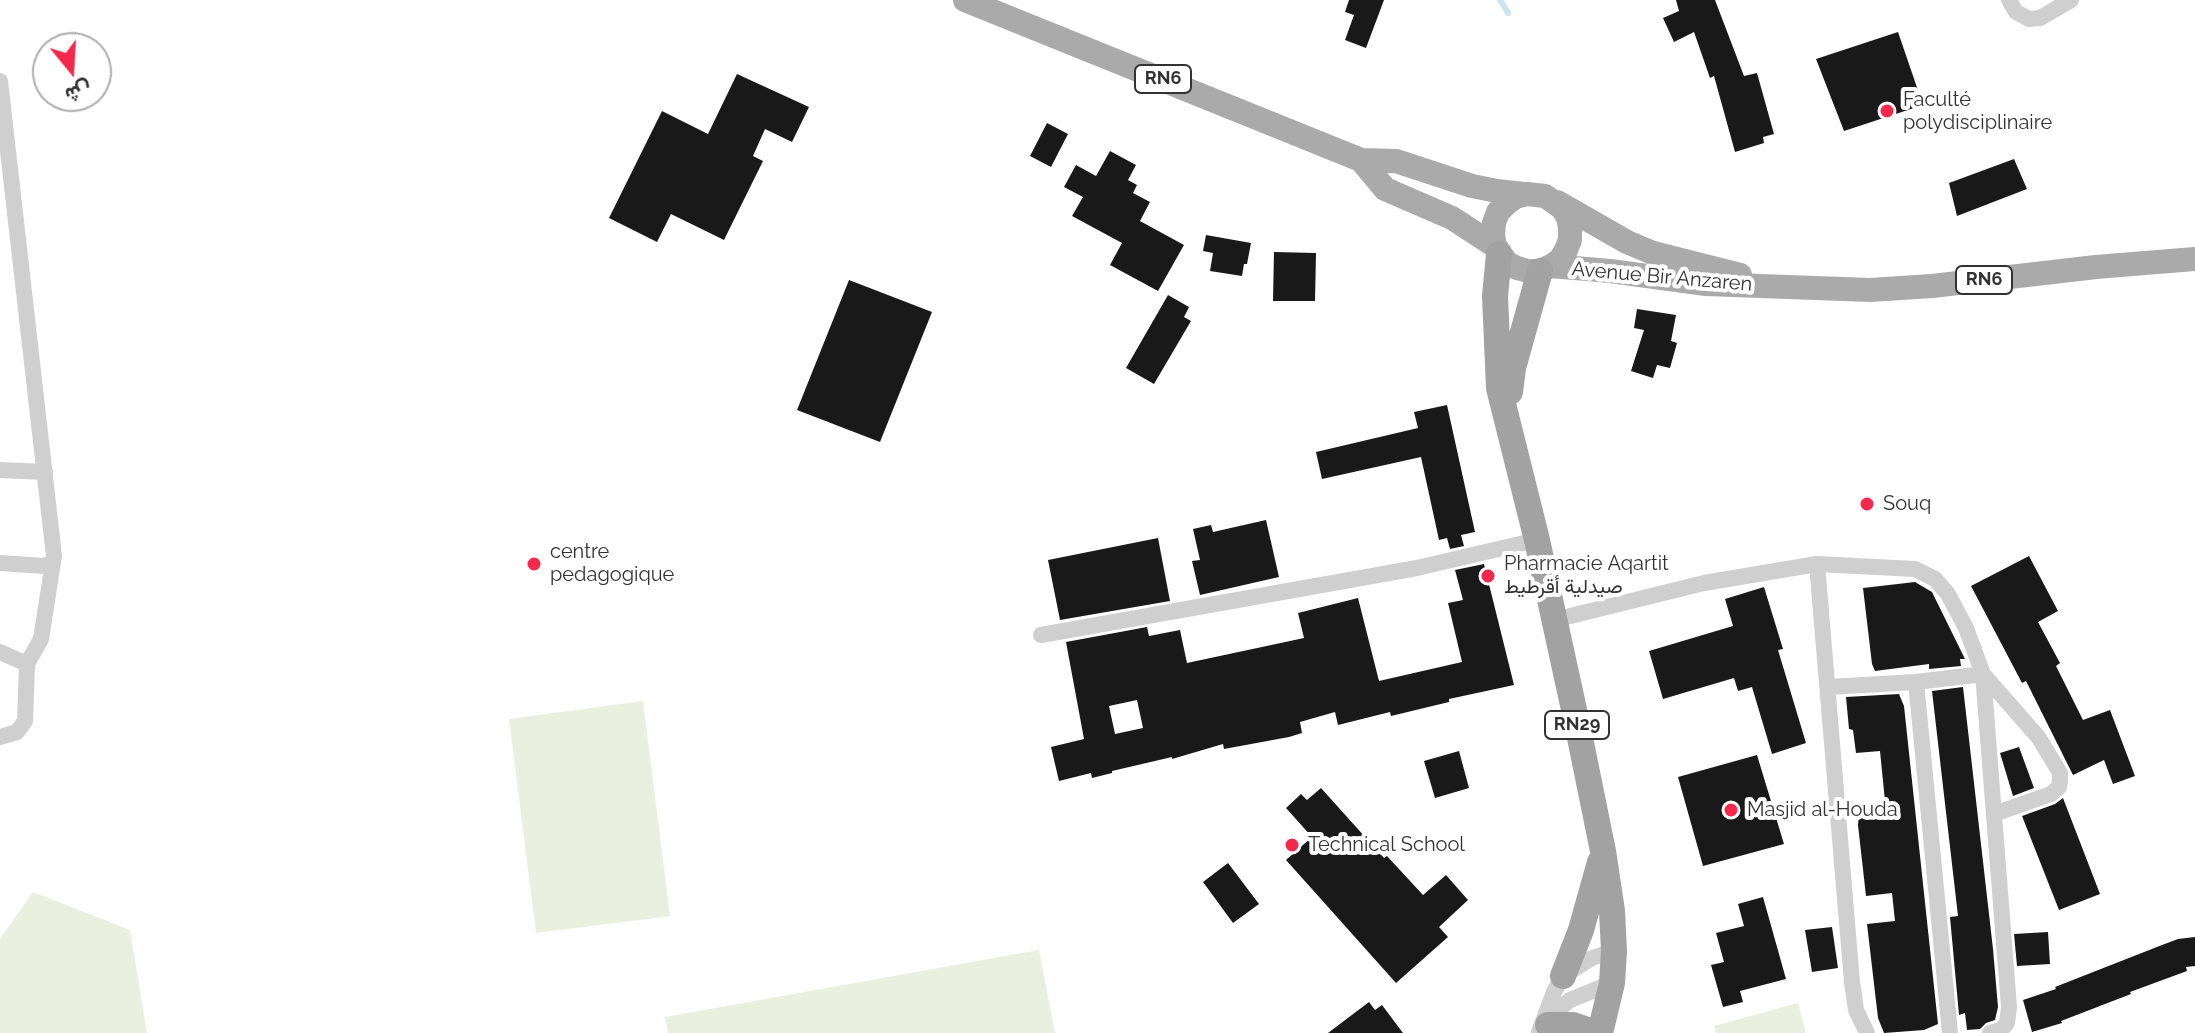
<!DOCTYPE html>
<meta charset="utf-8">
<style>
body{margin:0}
#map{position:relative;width:2195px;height:1033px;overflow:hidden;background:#fff;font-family:Raleway,Vazirmatn,sans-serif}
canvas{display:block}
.north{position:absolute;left:32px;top:32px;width:80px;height:80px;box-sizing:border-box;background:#fff;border:2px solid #adadad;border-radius:50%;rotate:162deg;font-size:22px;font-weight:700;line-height:32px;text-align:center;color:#323232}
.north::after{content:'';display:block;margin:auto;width:28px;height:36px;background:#f4284c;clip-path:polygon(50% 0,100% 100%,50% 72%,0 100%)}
</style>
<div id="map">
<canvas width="2195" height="1033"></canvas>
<div class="north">ش</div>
</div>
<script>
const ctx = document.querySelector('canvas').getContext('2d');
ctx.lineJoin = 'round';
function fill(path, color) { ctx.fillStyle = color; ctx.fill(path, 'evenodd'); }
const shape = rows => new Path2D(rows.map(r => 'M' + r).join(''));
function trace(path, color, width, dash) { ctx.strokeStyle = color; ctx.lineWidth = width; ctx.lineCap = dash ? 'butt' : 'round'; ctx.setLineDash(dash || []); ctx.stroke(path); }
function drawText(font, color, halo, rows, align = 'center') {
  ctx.font = font + ' Raleway,Vazirmatn,sans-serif'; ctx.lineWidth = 8; ctx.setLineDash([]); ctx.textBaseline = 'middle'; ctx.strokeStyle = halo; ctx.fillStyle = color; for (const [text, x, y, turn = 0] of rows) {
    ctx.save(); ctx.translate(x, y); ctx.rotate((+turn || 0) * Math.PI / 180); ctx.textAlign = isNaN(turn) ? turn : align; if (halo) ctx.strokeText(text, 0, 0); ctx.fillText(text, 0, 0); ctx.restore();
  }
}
fill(shape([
 [643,701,670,916,536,933,509,719],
 [33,892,130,930,147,1033,0,1033,0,939],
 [1039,950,1055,1033,668,1033,665,1017],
 [1798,1003,1806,1033,1716,1033,1714,1026]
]), '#eaefdf');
trace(shape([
 [1500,0,1508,13]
]), '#cbe5f0', 6);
fill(shape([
 [1349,0,1384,0,1366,48,1345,40,1354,15,1345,12],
 [1676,0,1715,0,1744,76,1757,73,1774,134,1763,137,1764,143,1735,152,1714,76,1710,78,1694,32,1674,42,1663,18,1679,11],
 [1898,32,1923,105,1844,131,1816,59],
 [737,74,809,107,792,142,765,129,753,156,763,161,724,240,671,214,657,242,609,218,662,111,708,134],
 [1047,123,1068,134,1051,167,1030,156],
 [1110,151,1136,165,1128,180,1137,185,1133,193,1150,202,1140,221,1184,245,1158,291,1110,265,1122,243,1072,216,1083,197,1064,187,1076,165,1096,176],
 [2014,159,2027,189,1957,216,1949,183],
 [1206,235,1251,243,1247,264,1244,264,1242,276,1210,271,1213,253,1203,251],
 [1274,252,1316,253,1315,301,1273,301],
 [849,280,932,312,880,442,797,410],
 [1168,295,1189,307,1184,317,1191,321,1154,384,1126,368],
 [1637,309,1676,315,1671,341,1677,343,1670,368,1657,365,1653,378,1631,371,1644,330,1634,328],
 [1447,405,1475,532,1461,535,1464,546,1450,549,1447,538,1439,540,1421,457,1322,479,1316,452,1418,428,1414,412],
 [1266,520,1279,577,1200,595,1192,561,1200,560,1193,529,1211,525,1213,532],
 [1158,538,1170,601,1060,620,1048,560],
 [2029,556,2058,611,2038,622,2060,663,2056,666,2083,720,2110,710,2135,776,2113,784,2104,760,2073,775,2026,681,2022,683,1971,586],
 [1484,564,1514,685,1449,699,1449,702,1391,716,1390,712,1338,725,1335,712,1300,722,1302,733,1289,737,1224,749,1223,744,1172,759,1172,757,1112,771,1112,773,1092,778,1091,773,1059,781,1051,747,1084,739,1066,642,1147,627,1149,636,1180,630,1187,663,1304,638,1298,613,1358,598,1379,681,1462,662,1448,603,1463,600,1455,570],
 [1137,700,1143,728,1115,734,1109,706],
 [1915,582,1932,592,1965,659,1960,659,1961,666,1929,669,1929,664,1875,671,1872,664,1863,588],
 [1764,587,1783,649,1778,650,1806,743,1772,754,1752,687,1738,691,1734,678,1663,699,1649,651,1733,626,1725,599],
 [1963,687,1993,949,1998,1007,1995,1020,1986,1023,1980,1029,1967,1030,1965,1013,1959,1015,1950,917,1958,916,1932,691],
 [1899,694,1904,706,1938,1024,1924,1030,1884,1033,1878,1018,1867,924,1895,921,1892,893,1866,896,1858,825,1859,814,1886,811,1880,751,1856,753,1853,730,1849,729,1846,697],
 [2019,747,2034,788,2013,796,2000,753],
 [1459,751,1469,788,1435,798,1424,761],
 [1757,755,1784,844,1703,866,1678,777],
 [1321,788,1384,858,1387,856,1423,895,1446,875,1468,900,1439,927,1448,937,1396,983,1286,860,1312,837,1286,808,1301,794,1307,800],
 [2063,798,2100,894,2059,910,2022,816,2055,804],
 [1228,863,1259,904,1233,923,1203,882],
 [1763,897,1786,979,1740,991,1743,1002,1723,1007,1711,965,1724,962,1716,933,1744,926,1738,904],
 [1832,927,1838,968,1812,972,1805,930],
 [2048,932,2050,964,2017,966,2014,934],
 [2195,937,2195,966,2186,967,2187,971,2130,992,2131,994,2061,1021,2062,1023,2032,1032,2023,1000,2056,989,2055,987,2162,945,2178,939],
 [1369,1002,1375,1010,1382,1005,1403,1033,1328,1033]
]), '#191919');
trace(shape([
 [2009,0,2016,12,2029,19,2040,18,2071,0],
 [0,81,54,556,41,639,27,664],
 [0,470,45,472],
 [0,563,44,566,52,563],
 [1817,564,1852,982,1856,1010,1867,1033],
 [1554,620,1704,583,1817,564,1915,569,1935,579,1948,594,1966,628,1983,674,2009,1007,2007,1023,2001,1030,1990,1033],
 [1041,635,1417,568,1537,540],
 [0,652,27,664,25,721,17,732,0,737],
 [1983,674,2039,738,2060,773,2060,781,2059,787,2051,794,1994,814],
 [1916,682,1950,1033],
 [1828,687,1916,682,1983,674],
 [1548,1025,1559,1009,1570,1000,1612,983],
 [1539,1032,1554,992,1563,976,1592,958,1614,951]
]), '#cfcfcf', 16);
trace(shape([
 [965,0,1361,160,1396,161,1472,186,1497,191,1524,194],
 [1361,160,1385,189,1452,218,1495,246],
 [1557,202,1627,242,1653,253,1740,275],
 [1551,266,1560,260,1566,250,1570,240,1570,228,1568,217,1562,208,1545,196,1527,194,1515,197,1506,204,1498,212,1494,223,1493,235,1495,246,1507,263,1517,268,1528,271,1540,271,1551,266,1610,271,1706,284,1870,290,1932,286,2096,267,2195,259]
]), '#aaa', 24);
trace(shape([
 [1499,254,1495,296,1499,388,1537,540,1578,728,1603,851,1612,911,1614,951,1612,983,1600,1033],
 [1510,392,1513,368,1540,271],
 [1563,976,1581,930,1600,862],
 [1548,1025,1573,1025,1596,1033]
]), '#a2a2a2', 26);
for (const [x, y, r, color] of [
 [1887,111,8,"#f4284c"],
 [1867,504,8,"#f4284c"],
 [534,564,8,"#f4284c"],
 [1488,576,8,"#f4284c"],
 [1731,810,8,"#f4284c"],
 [1292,845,8,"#f4284c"]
]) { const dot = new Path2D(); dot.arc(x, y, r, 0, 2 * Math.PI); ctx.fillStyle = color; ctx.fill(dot); trace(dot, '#fff', 3); }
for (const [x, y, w] of [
 [1163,79,56],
 [1984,280,56],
 [1577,725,64]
]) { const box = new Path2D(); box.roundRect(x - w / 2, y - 14, w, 28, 6); ctx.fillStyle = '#fff'; ctx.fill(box); trace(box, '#323232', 2); }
drawText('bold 18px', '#323232', null, [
 ["RN6",1163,79],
 ["RN6",1984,280],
 ["RN29",1577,725]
]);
drawText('20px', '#323232', '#fff', [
 ["Faculté",1903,100],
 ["polydisciplinaire",1903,123],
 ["Souq",1883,504],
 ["centre",550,552],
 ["pedagogique",550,575],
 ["Pharmacie Aqartit",1504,564],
 ["صيدلية أقرطيط",1504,587],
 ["Masjid al-Houda",1747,810],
 ["Technical School",1308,845]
], 'left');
drawText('20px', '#323232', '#fff', [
 ["Avenue Bir Anzaren",1662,277,5]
]);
</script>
